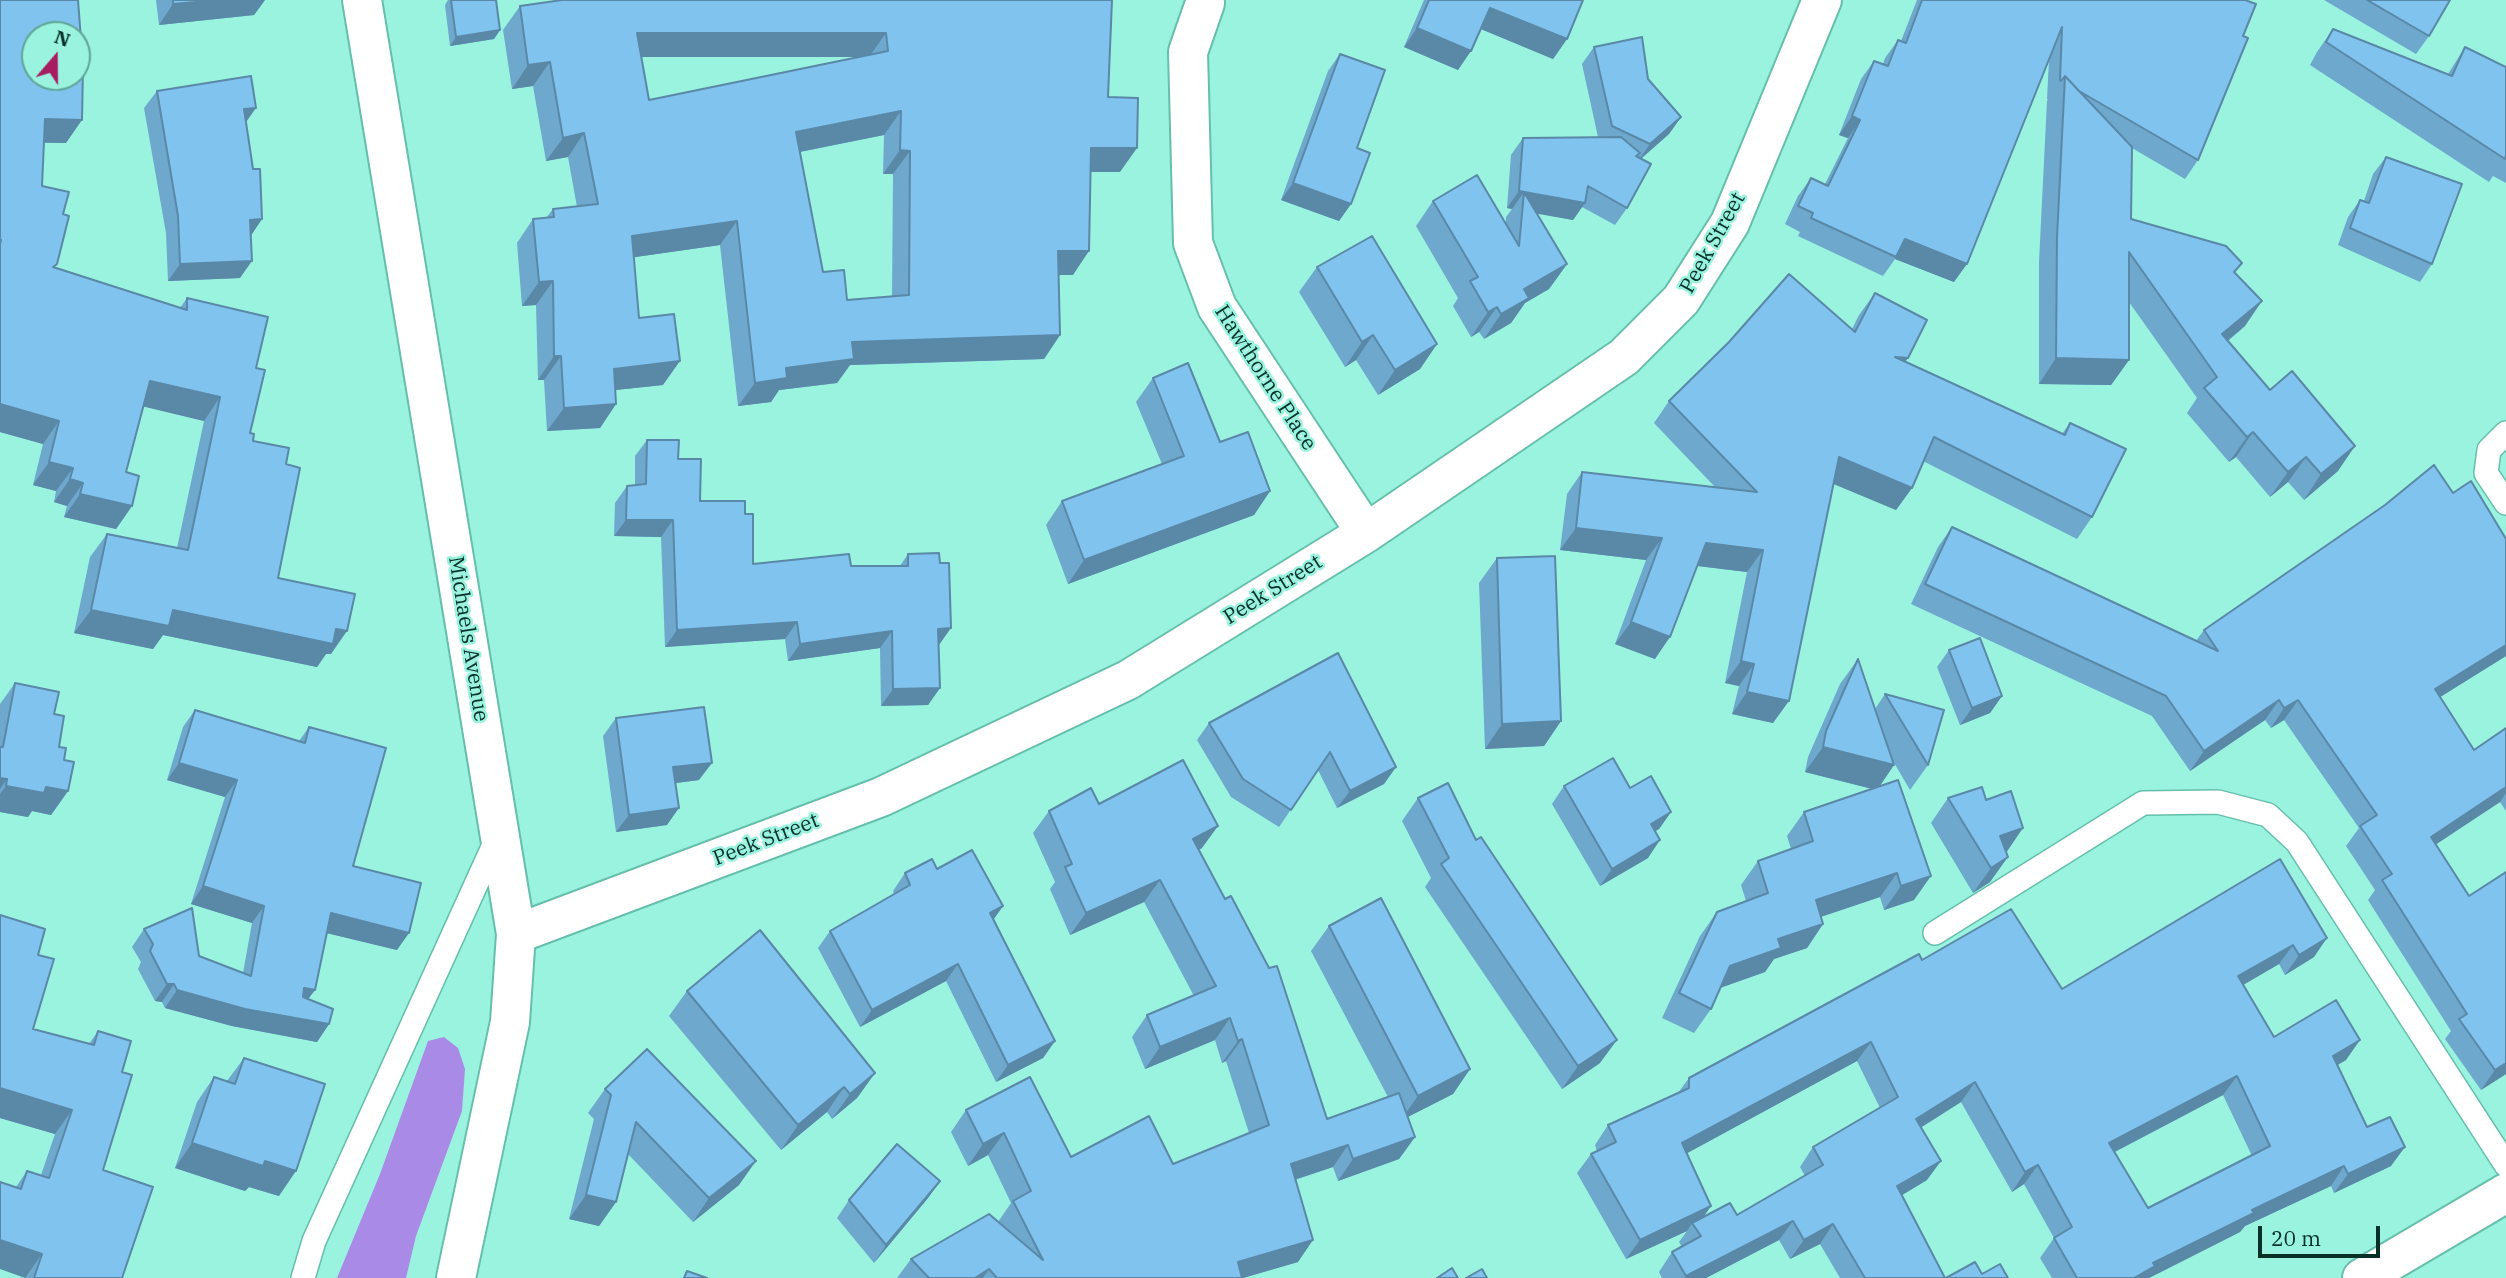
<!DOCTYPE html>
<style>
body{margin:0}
#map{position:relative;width:2506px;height:1278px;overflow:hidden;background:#99f3de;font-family:"IBM Plex Serif",serif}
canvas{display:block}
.north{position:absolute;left:21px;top:21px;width:70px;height:70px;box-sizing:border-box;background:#99f3de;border:2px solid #5fa595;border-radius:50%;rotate:20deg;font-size:19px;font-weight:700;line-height:28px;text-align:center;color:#073028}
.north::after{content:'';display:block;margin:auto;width:24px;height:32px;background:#a81d60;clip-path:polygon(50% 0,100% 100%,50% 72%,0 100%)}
.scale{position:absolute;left:2258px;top:1226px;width:122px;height:32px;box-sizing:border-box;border:4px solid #073028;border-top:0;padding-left:9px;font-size:21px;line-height:24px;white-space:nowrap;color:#073028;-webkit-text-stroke:5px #99f3de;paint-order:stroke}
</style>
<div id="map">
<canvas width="2506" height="1278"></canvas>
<div class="north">N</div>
<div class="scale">20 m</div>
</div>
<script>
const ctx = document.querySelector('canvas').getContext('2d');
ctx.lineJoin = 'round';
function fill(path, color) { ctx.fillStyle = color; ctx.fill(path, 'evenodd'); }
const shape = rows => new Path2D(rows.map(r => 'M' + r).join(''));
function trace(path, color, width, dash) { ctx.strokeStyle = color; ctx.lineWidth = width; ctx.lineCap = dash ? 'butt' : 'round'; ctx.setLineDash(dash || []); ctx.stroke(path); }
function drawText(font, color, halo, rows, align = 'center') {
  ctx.font = font + ' "IBM Plex Serif",serif'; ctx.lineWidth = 5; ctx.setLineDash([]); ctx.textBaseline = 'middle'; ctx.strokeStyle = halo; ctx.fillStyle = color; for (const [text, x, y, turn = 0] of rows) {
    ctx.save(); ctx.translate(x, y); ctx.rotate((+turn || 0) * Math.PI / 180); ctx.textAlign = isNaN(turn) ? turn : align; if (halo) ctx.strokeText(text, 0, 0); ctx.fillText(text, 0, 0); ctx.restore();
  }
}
fill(shape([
 [444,1037,458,1048,465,1069,462,1111,416,1236,406,1278,337,1278,380,1174,428,1041]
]), '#a98be7');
const service = shape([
 [2506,433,2489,450,2486,473,2506,503],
 [1935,933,2143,803,2218,802,2268,815,2297,842,2506,1165],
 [303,1278,314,1241,498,836]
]);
const minor = shape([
 [362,0,516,934,510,1022,456,1278],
 [1205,3,1188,52,1193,243,1217,307,1366,533],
 [516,934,881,797,1128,680,1366,533,1624,357,1681,300,1730,223,1822,0],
 [2362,1278,2506,1193]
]);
trace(service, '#66bfac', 26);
trace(minor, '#66bfac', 42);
trace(service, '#fff', 23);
trace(minor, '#fff', 38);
fill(shape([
 [0,0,66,143,44,143,42,186,63,214,55,267,180,308,187,298,256,368,250,433,253,441,286,464,278,578,331,654,326,654,317,667,163,635,153,649,74,633,90,557,107,534,177,548,204,421,143,406,126,472,132,506,116,529,64,517,67,506,54,502,56,491,33,485,43,444,0,432],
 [156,0,265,0,254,15,159,25],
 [448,0,496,0,500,30,494,39,450,46,445,5],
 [1112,0,1108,97,1120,172,1091,172,1073,275,1059,275,1060,335,1044,359,850,365,837,383,779,390,771,402,738,406,720,245,634,257,639,318,663,385,615,390,616,404,600,428,547,431,544,380,538,380,536,305,522,306,517,243,533,219,546,218,553,209,577,207,568,157,546,161,533,86,512,89,503,30,520,6],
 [641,57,862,57,649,100],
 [884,135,883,174,893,174,892,297,847,300,823,272,800,152],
 [1424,0,1583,0,1567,39,1553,59,1481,29,1458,70,1404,47],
 [1917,0,2245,0,2243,36,2198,160,2185,179,2132,148,2131,219,2235,273,2245,326,2228,341,2338,471,2304,500,2288,482,2270,497,2236,457,2229,462,2187,413,2197,398,2129,302,2129,360,2111,385,2039,384,2039,262,2047,101,2048,99,2047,99,2049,60,1954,282,1895,259,1883,276,1798,236,1800,232,1785,224,1798,196,1811,178,1825,184,1848,138,1839,135,1861,79,1874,61,1883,64,1885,58,1898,40,1901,41],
 [2324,0,2450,0,2429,36,2416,54],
 [2333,29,2448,74,2465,47,2505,66,2506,65,2506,183,2493,176,2489,182,2310,65,2317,52],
 [1594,47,1648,79,1681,117,1669,134,1641,159,1627,208,1615,225,1582,207,1573,220,1537,213,1567,264,1549,289,1525,303,1511,323,1484,339,1479,332,1471,337,1453,306,1458,298,1416,226,1433,201,1506,223,1506,217,1512,209,1507,208,1511,155,1523,138,1598,137,1582,64],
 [1340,54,1357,148,1351,204,1339,221,1281,200,1328,71],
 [157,91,246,122,253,169,262,219,251,235,240,278,168,281,166,233,144,108],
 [2386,157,2432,264,2420,282,2338,245,2348,217,2360,200,2364,201,2373,174],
 [1317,267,1437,344,1420,369,1378,395,1356,360,1345,367,1299,292],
 [1875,293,1905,362,2062,434,2070,423,2092,517,2077,539,1923,461,1912,488,1896,510,1834,484,1773,723,1732,714,1739,686,1725,683,1747,572,1697,566,1655,659,1615,644,1646,560,1560,550,1567,494,1582,472,1715,487,1654,423,1669,401,1852,329,1859,315],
 [1153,378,1270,491,1254,515,1068,584,1046,525,1062,501,1162,464,1136,402],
 [647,440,678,459,700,501,745,514,753,564,900,566,908,554,939,645,940,688,928,705,881,706,880,648,788,661,785,639,665,647,661,537,614,536,615,503,627,486,635,486,635,456],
 [2453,493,2506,539,2506,656,2440,697,2474,750,2506,728,2506,811,2500,802,2436,844,2469,896,2506,872,2506,1074,2481,1090,2445,1039,2451,1031,2368,900,2375,890,2346,846,2359,828,2284,720,2271,728,2265,720,2190,771,2152,716,1911,604,1938,547,1952,527,2196,641,2204,630],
 [1497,558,1561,721,1544,746,1485,749,1479,583],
 [1949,650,2002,696,1990,713,1960,725,1937,667],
 [1858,659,1875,709,1885,694,1928,765,1910,790,1893,761,1894,765,1879,787,1914,900,1884,910,1880,897,1821,917,1823,924,1807,948,1774,959,1765,972,1720,988,1711,1009,1694,1033,1662,1018,1700,936,1717,912,1746,901,1741,885,1758,861,1791,849,1787,836,1804,812,1872,789,1805,772,1808,757,1840,684],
 [15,683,54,714,59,747,64,760,68,791,51,815,32,811,28,817,0,812,0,704],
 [195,710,299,741,309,727,353,866,397,950,327,933,315,990,308,999,329,1024,317,1042,232,1026,165,1008,162,1002,155,1001,138,969,141,962,132,947,144,929,199,956,243,973,252,923,191,904,225,797,167,780,183,727],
 [616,718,699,780,675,783,667,825,616,832,603,736],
 [1209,723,1396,767,1384,784,1337,808,1318,770,1279,827,1231,797,1197,740],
 [1564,786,1630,788,1671,812,1659,829,1655,831,1648,858,1600,886,1552,804],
 [1418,798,1476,840,1600,1063,1562,1089,1425,887,1431,878,1402,821],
 [1948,798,1986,800,2006,853,1990,882,1973,893,1931,823],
 [1049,811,1202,848,1199,850,1327,1119,1388,1097,1311,951,1329,926,1470,1069,1453,1094,1407,1117,1415,1137,1399,1159,1338,1181,1333,1167,1295,1180,1298,1262,1243,1278,897,1278,911,1259,998,1222,1011,1203,988,1155,968,1166,951,1132,966,1110,1071,1157,1173,1164,1249,1133,1226,1061,1222,1063,1215,1040,1145,1069,1132,1037,1147,1015,1194,996,1144,902,1070,935,1050,889,1055,882,1033,833],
 [2280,859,2314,957,2285,975,2279,964,2243,985,2274,1037,2346,1060,2337,1065,2367,1127,2391,1166,2334,1193,2331,1186,2245,1226,2240,1232,2149,1278,2052,1278,2040,1258,2054,1238,2024,1184,2012,1192,1961,1102,1921,1127,1927,1180,1902,1195,1945,1278,1840,1278,1820,1244,1790,1259,1779,1240,1706,1278,1662,1278,1659,1272,1672,1252,1682,1247,1679,1242,1687,1231,1626,1259,1577,1173,1591,1154,1597,1151,1595,1145,1608,1125,1678,1093,1689,1078,1922,960,2062,989],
 [1857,1061,1880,1108,1813,1147,1800,1167,1805,1176,1737,1215,1704,1216,1711,1206,1687,1153],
 [2223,1095,2252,1156,2148,1208,2115,1152],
 [937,869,1003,906,994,919,1055,1041,1043,1058,996,1082,946,981,860,1027,818,948,830,931,894,894,893,891,905,873],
 [38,955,33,1029,89,1044,98,1031,122,1072,103,1170,122,1278,25,1278,16,1187,27,1171,41,1175,55,1134,0,1118],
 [687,991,875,1073,857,1098,832,1119,827,1112,781,1150,669,1016],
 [244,1058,279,1196,249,1187,245,1191,175,1168,197,1102,214,1077,227,1081],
 [605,1089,739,1185,693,1222,628,1154,616,1202,599,1226,569,1219,594,1119,588,1113],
 [940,1181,928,1198,874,1263,837,1218,849,1200]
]), '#6ea8cd');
fill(shape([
 [219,0,265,0,254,15,159,25,173,4],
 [1490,8,1567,39,1553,59,1476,27],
 [1417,28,1471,51,1458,70,1404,47],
 [500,30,494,39,450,46,456,37],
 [637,33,886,33,869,57,620,57],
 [550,62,533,86,512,89,528,65],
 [256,108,244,125,244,109],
 [901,111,884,135,779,156,796,132],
 [1852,116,1860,120,1848,138,1839,135],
 [1681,117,1669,134,1638,161,1650,144],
 [45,119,82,120,66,143,29,142],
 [584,133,568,157,546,161,563,138],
 [1091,148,1137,148,1120,172,1075,172],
 [900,150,910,151,893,174,883,174],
 [1293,183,1351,204,1339,221,1281,200],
 [1519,191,1585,203,1573,220,1522,211,1524,192,1512,209,1507,208],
 [262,219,250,237,250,220],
 [737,221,720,245,615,260,632,236],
 [1905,239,1967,264,1954,282,1895,259],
 [1058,251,1089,251,1073,275,1042,275],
 [252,261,240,278,168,281,180,264],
 [1567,264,1549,289,1525,303,1511,323,1484,339,1501,314,1524,289],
 [553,281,536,305,522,306,539,282],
 [2262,301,2245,326,2205,359,2222,334],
 [1497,307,1479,332,1471,337,1488,312],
 [1060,335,1044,359,850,365,837,383,779,390,771,402,738,406,755,383,786,368,852,342],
 [1373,335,1356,360,1345,367,1362,342],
 [1437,344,1420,369,1378,395,1395,370],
 [554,356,561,356,544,380,538,380],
 [1895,357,1908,358,1892,380],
 [2056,358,2129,360,2111,385,2039,384],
 [680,361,663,385,597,392,614,369],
 [150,381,220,397,204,421,133,404],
 [0,404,59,421,43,444,0,432],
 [616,404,600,428,547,431,564,408],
 [2253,432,2236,457,2229,462,2247,437],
 [2355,446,2338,471,2304,500,2321,474],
 [1839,457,1912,488,1896,510,1824,480],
 [2306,457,2288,482,2270,497,2288,472],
 [49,462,73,468,56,491,33,485],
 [70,479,83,483,67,506,54,502],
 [1270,491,1254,515,1068,584,1084,560],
 [80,494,132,506,116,529,64,517],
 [626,520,673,520,661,537,614,536],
 [1576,528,1662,538,1646,560,1560,550],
 [1706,543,1763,550,1747,572,1690,565],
 [91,610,173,610,347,631,331,654,326,654,317,667,163,635,153,649,74,633],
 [797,622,785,639,665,647,677,630],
 [1631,622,1670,637,1655,659,1615,644],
 [951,628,939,645,938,629],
 [892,631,880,648,788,661,800,644],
 [2506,645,2506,656,2421,709,2435,689],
 [1741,661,1754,664,1739,686,1725,683],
 [940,688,928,705,881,706,893,689],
 [1747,692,1789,701,1773,723,1732,714],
 [2002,696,1990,713,1960,725,1972,708],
 [2279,700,2265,720,2190,771,2204,751],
 [2298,700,2284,720,2271,728,2284,708],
 [1561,721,1544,746,1485,749,1502,724],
 [1823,747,1894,765,1877,790,1805,772],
 [179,763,237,780,225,797,167,780],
 [712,763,699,780,661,785,673,767],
 [1396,767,1384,784,1337,808,1350,791],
 [0,778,7,779,0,789],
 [6,786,46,787,68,791,51,815,32,811,28,817,0,812,0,794],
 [2506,787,2506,793,2500,802,2417,857,2431,837],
 [679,808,667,825,616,832,629,815],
 [1671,812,1659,829,1639,841,1651,824],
 [1218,826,1202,848,1177,861,1193,839],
 [2023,828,2006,853,2000,836],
 [1660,840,1648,858,1600,886,1612,869],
 [2008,857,1990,882,1973,893,1991,868],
 [1897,873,1880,897,1799,924,1816,900],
 [1931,876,1914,900,1884,910,1901,886],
 [1160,880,1144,902,1070,935,1086,913],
 [203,886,264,906,252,923,191,904],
 [1003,906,990,924,990,913],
 [331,913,409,933,397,950,318,931],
 [1823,924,1807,948,1774,959,1765,972,1714,990,1730,966,1778,939],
 [2327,938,2314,957,2285,975,2299,955],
 [2293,945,2279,964,2224,996,2238,976],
 [958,964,946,981,860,1027,872,1010],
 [167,984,174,984,162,1002,155,1001],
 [304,988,315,990,302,1007,292,1005],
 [177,990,329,1024,317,1042,232,1026,165,1008],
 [1230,1018,1215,1040,1145,1069,1160,1047],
 [1242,1039,1226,1061,1222,1063,1238,1041],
 [1617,1040,1600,1063,1562,1089,1578,1066],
 [2360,1040,2346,1060,2319,1076,2333,1056],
 [1055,1041,1043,1058,996,1082,1008,1065],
 [1871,1042,1857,1061,1669,1163,1682,1143],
 [2506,1063,2506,1074,2481,1090,2495,1070],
 [1470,1069,1453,1094,1400,1121,1418,1096],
 [875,1073,857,1098,832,1119,850,1094],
 [2237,1076,2223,1095,2095,1162,2109,1143],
 [1975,1082,1961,1102,1903,1139,1916,1119],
 [844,1087,827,1112,781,1150,798,1125],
 [0,1088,72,1110,55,1134,0,1118],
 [1004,1133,988,1155,968,1166,983,1144],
 [1415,1137,1399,1159,1338,1181,1353,1159],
 [192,1143,265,1161,296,1171,279,1196,249,1187,245,1191,175,1168],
 [1348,1145,1333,1167,1275,1186,1291,1164],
 [2405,1147,2391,1166,2334,1193,2348,1174],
 [756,1161,739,1185,693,1222,709,1198],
 [1941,1161,1927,1180,1884,1206,1897,1186],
 [2038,1165,2024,1184,2012,1192,2025,1172],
 [2344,1166,2331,1186,2245,1226,2240,1232,2149,1278,2134,1278,2153,1263,2252,1210],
 [940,1181,928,1198,874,1263,886,1245],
 [586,1195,616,1202,599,1226,569,1219],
 [1711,1206,1698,1225,1692,1223,1687,1231,1626,1259,1640,1240],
 [1793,1221,1779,1240,1706,1278,1684,1278,1686,1276],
 [1833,1224,1820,1244,1790,1259,1804,1240],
 [0,1240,42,1254,25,1278,0,1269],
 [1313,1240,1298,1262,1243,1278,1227,1278,1238,1262],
 [989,1269,983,1278,975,1278]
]), '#5a88a7');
const building = shape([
 [0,0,78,0,83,66,82,120,45,119,42,186,69,192,63,214,69,216,57,264,53,267,187,310,187,298,268,317,256,368,265,370,250,433,254,434,253,441,289,448,286,464,300,468,278,578,355,594,347,631,336,629,333,644,173,610,169,626,91,610,107,534,188,550,220,397,150,381,126,472,139,476,132,506,80,494,83,483,70,479,73,468,49,462,59,421,0,404,0,244,1,240,0,240,0,0],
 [35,35,77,35,77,77,35,77,35,35],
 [173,0,219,0,173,4,173,0],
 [451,0,496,0,500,30,456,37,451,0],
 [562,0,1112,0,1108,97,1138,98,1137,148,1091,148,1089,251,1058,251,1060,335,852,342,854,359,786,368,787,378,755,383,737,221,632,236,639,318,674,314,680,361,614,369,616,404,564,408,561,356,554,356,553,281,539,282,533,219,554,217,553,209,598,204,584,133,563,138,550,62,528,65,520,6,562,0],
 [637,33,886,33,888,51,649,100,637,33],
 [901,111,900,150,910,151,909,295,847,300,844,270,823,272,796,132,901,111],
 [1429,0,1583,0,1567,39,1490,8,1471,51,1417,28,1429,0],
 [1922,0,2245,0,2256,4,2243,36,2248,38,2198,160,2079,91,2065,76,2061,81,2060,80,2062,27,1967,264,1905,239,1896,257,1811,218,1813,213,1798,206,1811,178,1828,186,1860,120,1852,116,1874,61,1888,66,1898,40,1906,43,1922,0],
 [2367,0,2450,0,2429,36,2367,0],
 [2333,29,2452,76,2465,47,2506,67,2506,155,2505,159,2326,42,2333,29],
 [1642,37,1648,79,1681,117,1650,144,1612,126,1594,47,1642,37],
 [1340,54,1385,70,1357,148,1370,153,1351,204,1293,183,1340,54],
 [251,76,256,108,244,109,253,169,260,169,262,219,250,220,252,261,180,264,178,216,157,91,251,76],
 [2065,76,2132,147,2131,219,2226,246,2242,263,2234,272,2262,301,2222,334,2270,390,2292,371,2355,446,2321,474,2306,457,2288,472,2253,432,2247,437,2204,388,2217,377,2129,252,2129,360,2056,358,2057,237,2065,76],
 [1621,137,1640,153,1636,156,1651,164,1627,208,1588,186,1585,203,1519,191,1523,138,1621,137],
 [2386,157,2462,184,2432,264,2350,228,2360,200,2369,203,2386,157],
 [1477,175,1519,246,1524,192,1567,264,1524,289,1529,298,1501,314,1497,307,1488,312,1470,281,1478,277,1433,201,1477,175],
 [1372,236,1437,344,1395,370,1373,335,1362,342,1317,267,1372,236],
 [1789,274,1855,332,1875,293,1927,320,1908,358,1895,357,2065,435,2070,423,2126,449,2092,517,1934,437,1912,488,1839,457,1789,701,1747,692,1754,664,1741,661,1763,550,1706,543,1670,637,1631,622,1662,538,1576,528,1582,472,1757,492,1669,401,1729,342,1789,274],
 [1188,363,1220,442,1248,432,1270,491,1084,560,1062,501,1184,456,1153,378,1188,363],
 [647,440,679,440,678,459,701,459,700,501,745,501,745,514,753,514,753,564,849,554,851,566,908,566,908,554,939,553,940,563,949,563,951,628,938,629,940,688,893,689,892,631,800,644,797,622,677,630,673,520,626,520,627,486,646,484,647,440],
 [2434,465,2453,493,2471,481,2506,539,2506,645,2435,689,2474,750,2506,728,2506,787,2431,837,2469,896,2506,872,2506,1063,2495,1070,2459,1019,2467,1014,2382,880,2392,874,2360,826,2377,815,2298,700,2284,708,2279,700,2204,751,2166,696,1925,584,1952,527,2218,651,2204,630,2385,505,2434,465],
 [1555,556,1561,721,1502,724,1497,558,1555,556],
 [1980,638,2002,696,1972,708,1949,650,1980,638],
 [1338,653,1396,767,1350,791,1330,752,1291,810,1243,779,1209,723,1338,653],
 [1858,659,1894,765,1823,747,1826,731,1858,659],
 [15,683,59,692,54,714,64,716,59,747,66,748,64,760,74,762,68,791,46,787,44,793,6,786,7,779,0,778,0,747,3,747,15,683],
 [1885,694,1944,710,1928,765,1885,694],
 [704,707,712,763,673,767,679,808,629,815,616,718,704,707],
 [195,710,305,743,309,727,386,748,353,866,421,883,409,933,331,913,315,990,304,988,303,997,333,1009,329,1024,245,1009,177,990,174,984,167,984,150,951,153,944,144,929,192,908,199,956,251,976,264,906,203,886,237,780,179,763,195,710],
 [1613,758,1630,788,1651,776,1671,812,1651,824,1660,840,1612,869,1564,786,1613,758],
 [1183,760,1218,826,1193,839,1225,899,1231,896,1269,968,1277,966,1327,1119,1399,1093,1415,1137,1353,1159,1348,1145,1291,1164,1313,1240,1238,1262,1242,1278,997,1278,989,1269,975,1278,929,1278,911,1259,989,1214,1043,1260,1013,1201,1031,1191,1004,1133,983,1144,966,1110,1030,1077,1071,1157,1149,1116,1173,1164,1269,1125,1242,1039,1238,1041,1230,1018,1160,1047,1147,1015,1216,986,1160,880,1086,913,1065,867,1072,864,1049,811,1091,788,1099,804,1183,760],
 [1898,780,1931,876,1901,886,1897,873,1816,900,1823,924,1778,939,1781,948,1730,966,1711,1009,1679,993,1717,912,1768,893,1758,861,1813,841,1804,812,1898,780],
 [1448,783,1476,840,1481,837,1617,1040,1578,1066,1441,864,1449,858,1418,798,1448,783],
 [1982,787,1986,800,2011,791,2023,828,2000,836,2008,857,1991,868,1948,798,1982,787],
 [972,850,1003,906,990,913,1055,1041,1008,1065,958,964,872,1010,830,931,910,885,905,873,932,859,937,869,972,850],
 [2280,859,2327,938,2299,955,2293,945,2238,976,2274,1037,2336,1000,2360,1040,2333,1056,2367,1127,2390,1117,2405,1147,2348,1174,2344,1166,2252,1210,2254,1213,2153,1263,2155,1266,2134,1278,2077,1278,2054,1238,2072,1227,2038,1165,2025,1172,1975,1082,1916,1119,1941,1161,1897,1186,1945,1278,1865,1278,1833,1224,1804,1240,1793,1221,1686,1276,1672,1252,1701,1236,1692,1223,1730,1203,1737,1215,1823,1165,1813,1147,1898,1097,1871,1042,1682,1143,1711,1206,1640,1240,1591,1154,1616,1142,1608,1125,1689,1088,1689,1078,1919,954,1922,960,2011,909,2062,989,2280,859],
 [2237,1076,2270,1146,2148,1208,2109,1143,2237,1076],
 [1381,898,1470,1069,1418,1096,1329,926,1381,898],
 [0,915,45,929,38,955,54,959,33,1029,94,1045,98,1031,131,1041,122,1072,132,1075,103,1170,153,1187,122,1278,34,1278,42,1254,0,1240,0,1182,21,1189,27,1171,49,1178,72,1110,0,1088,0,915],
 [760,930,875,1073,850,1094,844,1087,798,1125,687,991,760,930],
 [647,1049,756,1161,709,1198,636,1122,616,1202,586,1195,611,1095,605,1089,647,1049],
 [244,1058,325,1084,296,1171,265,1161,263,1166,192,1143,214,1077,235,1084,244,1058],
 [897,1144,940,1181,886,1245,849,1200,897,1144],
 [1975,1262,1982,1274,2000,1264,2008,1278,1946,1278,1975,1262],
 [1452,1268,1458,1278,1437,1278,1452,1268],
 [1482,1269,1487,1278,1466,1278,1482,1269],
 [687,1271,707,1278,684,1278,687,1271]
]);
fill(building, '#80c3ee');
trace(building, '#5a88a7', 2);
drawText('21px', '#073028', '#99f3de', [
 ["Peek Street",1713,243,-61],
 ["Hawthorne Place",1265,378,57],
 ["Peek Street",1273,590,-32],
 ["Michaels Avenue",468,639,81],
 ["Peek Street",766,840,-21]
]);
</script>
